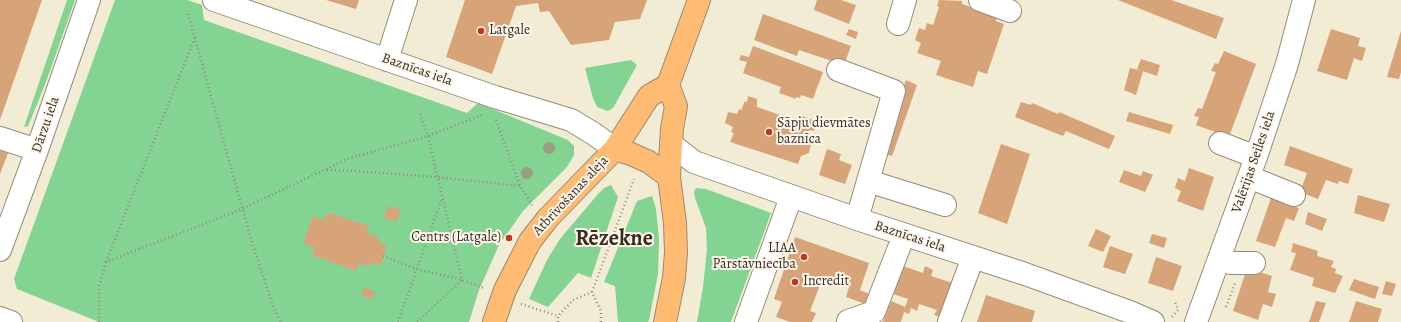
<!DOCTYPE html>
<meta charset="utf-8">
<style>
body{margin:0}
canvas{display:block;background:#f2ecd4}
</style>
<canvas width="1401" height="322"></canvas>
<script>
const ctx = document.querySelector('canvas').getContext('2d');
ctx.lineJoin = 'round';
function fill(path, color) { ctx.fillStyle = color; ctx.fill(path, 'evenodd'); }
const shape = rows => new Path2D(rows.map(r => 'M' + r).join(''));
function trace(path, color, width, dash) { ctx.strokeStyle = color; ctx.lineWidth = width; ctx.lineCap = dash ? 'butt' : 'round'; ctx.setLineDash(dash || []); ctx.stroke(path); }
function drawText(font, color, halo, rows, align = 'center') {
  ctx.font = font + ' Alegreya,serif'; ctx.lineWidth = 4; ctx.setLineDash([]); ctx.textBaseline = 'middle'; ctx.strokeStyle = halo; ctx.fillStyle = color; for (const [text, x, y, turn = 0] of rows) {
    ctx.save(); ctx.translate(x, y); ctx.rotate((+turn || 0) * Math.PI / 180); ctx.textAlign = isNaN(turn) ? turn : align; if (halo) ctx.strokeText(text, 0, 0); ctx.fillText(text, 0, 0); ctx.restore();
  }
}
fill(shape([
 [67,0,75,0,46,82,31,119,28,126,24,127],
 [115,0,187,0,202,5,204,20,467,113,478,103,568,140,574,146,574,155,567,167,523,211,499,245,479,290,469,322,99,322,17,289,14,279],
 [631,60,637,65,613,108,608,111,597,107,593,98,585,68],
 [611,185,618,197,591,278,578,273,548,307,529,299,547,260,560,239,598,194,604,188],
 [696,188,706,189,771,213,731,322,697,322,703,287,707,250,706,228,695,198,694,192],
 [652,196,656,209,659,239,658,274,649,320,648,322,618,322,615,286,604,282,637,201]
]), '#83d393');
fill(shape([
 [0,0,42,0,0,120],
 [326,0,359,0,356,9],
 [465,0,647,0,640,19,615,22,609,40,571,45,549,11,540,12,538,3,516,6,492,74,446,57],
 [817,0,841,0,856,5,849,24,814,10],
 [939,0,962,1,962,4,997,16,996,21,1004,24,987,74,978,71,973,87,936,75,941,61,917,53,921,43,915,40,919,28,925,30,927,23,933,25,939,7,937,6],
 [1118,0,1171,0,1224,18,1216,39],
 [763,14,851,46,844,65,799,50,797,56,754,40],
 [849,29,858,32,856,39,846,35],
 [1331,29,1360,38,1358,46,1366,48,1362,61,1354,58,1347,80,1317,71],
 [1401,31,1401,72,1399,79,1387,77],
 [753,46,823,72,813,99,801,95,800,98,796,97,796,99,779,93,781,87,743,73,747,62,739,60,741,55,749,57],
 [1224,51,1256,64,1229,137,1196,125,1199,117,1194,116,1198,108,1202,109,1216,72,1211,71,1215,63,1218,64],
 [1141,59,1160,65,1157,76,1137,69],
 [1130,68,1143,71,1136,95,1124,90],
 [906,80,917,85,892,156,880,153],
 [748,96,757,99,757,107,797,121,799,115,813,120,813,122,816,123,814,131,810,130,807,138,811,143,809,153,801,156,798,164,730,142,734,133,731,132,733,127,725,123,728,112,737,114,739,109,741,110,745,101,747,102],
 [1021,102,1031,105,1032,103,1058,114,1059,112,1115,136,1109,149,1066,131,1063,136,1015,117],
 [1129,112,1173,125,1170,134,1126,121],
 [1001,144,1030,154,1007,224,978,213],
 [1290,146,1353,169,1348,184,1339,181,1338,184,1326,180,1318,199,1300,192,1307,173,1284,165],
 [827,149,841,154,839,160,852,165,845,184,819,175],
 [0,150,8,153,0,174],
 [1189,168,1214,177,1203,211,1177,201,1181,191,1175,188,1178,178,1185,181],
 [1124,170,1141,176,1143,171,1153,175,1145,192,1119,182],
 [1358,195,1390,204,1384,222,1354,213],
 [1271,198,1299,208,1294,221,1286,218,1275,247,1256,241],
 [388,206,401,210,396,222,384,218],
 [327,212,369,226,367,233,379,238,377,241,387,245,380,266,370,262,369,267,359,263,356,271,312,255,314,247,303,243,313,216,325,220],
 [1308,212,1327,219,1322,231,1305,224],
 [1096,229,1111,236,1103,252,1088,246],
 [1152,234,1167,238,1164,248,1149,243],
 [795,237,869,263,860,290,871,295,868,305,846,297,849,287,823,277,810,311,816,313,812,322,790,322,776,317,782,302,774,299],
 [1293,243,1318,251,1317,256,1334,261,1331,267,1336,269,1335,273,1343,276,1335,293,1312,286,1314,278,1290,270,1296,253,1291,252],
 [1110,246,1133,254,1125,274,1103,267],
 [1156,257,1182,266,1173,291,1148,283],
 [903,266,923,273,925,266,933,270,931,276,956,284,943,318,934,315,937,310,919,304,917,311,911,308,909,314,904,312,901,322,883,322,891,301,905,307,908,299,893,294],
 [1247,268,1272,276,1268,292,1276,294,1272,307,1263,304,1258,320,1233,311],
 [1354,279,1379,287,1375,299,1349,290],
 [1386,281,1396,284,1392,296,1382,294],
 [364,288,375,291,372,299,361,295],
 [986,295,1035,311,1032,322,977,322],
 [1316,301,1326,303,1319,322,1309,322],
 [1356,301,1382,309,1378,322,1349,322]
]), '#d7a379');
const minor = shape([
 [214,0,495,97,571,120,594,134,615,149],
 [980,0,1010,11],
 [898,24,905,0],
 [387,60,406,0],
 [838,70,894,91,857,219],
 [0,138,37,150],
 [1220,143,1256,157],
 [671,144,694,162,857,219,1025,274,1130,312,1153,322],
 [1249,177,1294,195],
 [868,181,945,205],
 [0,250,37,150,89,0],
 [1219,259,1231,263,1254,263],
 [0,318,11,322],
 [848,321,874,312,904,235],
 [746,322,791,197],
 [949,322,973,257],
 [1196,322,1256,157,1287,64,1304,0]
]);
const major = shape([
 [615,149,631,154,649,162,669,177],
 [494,322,505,290,530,241,548,218,615,149,649,96,668,85,699,0],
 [665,322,674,278,676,252,675,223,669,177,672,129,676,106,668,85]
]);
trace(minor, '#968b79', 24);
trace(major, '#968b79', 24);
trace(shape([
 [188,14,251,239,274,309,281,322],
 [496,120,520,186,532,205],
 [327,170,355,171,437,177,520,186],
 [383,256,416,269,462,280,484,288],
 [106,262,195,37],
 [521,304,558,316],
 [1226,307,1235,283],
 [1172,317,1178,310,1175,302],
 [99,322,99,286,106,262,242,209,347,159,428,136,482,115],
 [398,322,442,198],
 [417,322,462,280,428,136,420,114],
 [558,322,558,316,573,300,592,292],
 [601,322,601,311,592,292,634,179]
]), '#968b79', 2.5, [1, 3]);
trace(minor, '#fff', 22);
trace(major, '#ffbb71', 22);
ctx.fillStyle = '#999d83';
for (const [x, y] of [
 [549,148],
 [527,173]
]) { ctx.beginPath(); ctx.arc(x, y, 6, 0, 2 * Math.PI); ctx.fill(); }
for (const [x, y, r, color] of [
 [481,31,4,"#c8321e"],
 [769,132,4,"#c8321e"],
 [509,238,4,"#c8321e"],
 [804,257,4,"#c8321e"],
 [795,282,4,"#c8321e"]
]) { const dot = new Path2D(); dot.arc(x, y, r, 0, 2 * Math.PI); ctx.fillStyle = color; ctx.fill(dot); trace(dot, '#fbf7ec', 1.5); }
drawText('14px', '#3b2a1e', '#fbf7ec', [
 ["Latgale",489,31],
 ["Sāpju dievmātes",777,124],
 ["baznīca",777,140],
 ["Centrs (Latgale)",501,238,"right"],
 ["LIAA",796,249,"right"],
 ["Pārstāvniecība",796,265,"right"],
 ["Incredit",803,282]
], 'left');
drawText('14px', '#3b2a1e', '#fbf7ec', [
 ["Baznīcas iela",417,70,19],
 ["Dārzu iela",46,125,-71],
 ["Valērijas Seiles iela",1254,162,-71],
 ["Atbrīvošanas aleja",571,196,-47],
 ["Baznīcas iela",910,237,18]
]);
drawText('bold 22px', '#3b2a1e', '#fbf7ec', [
 ["Rēzekne",614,240]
]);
</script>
